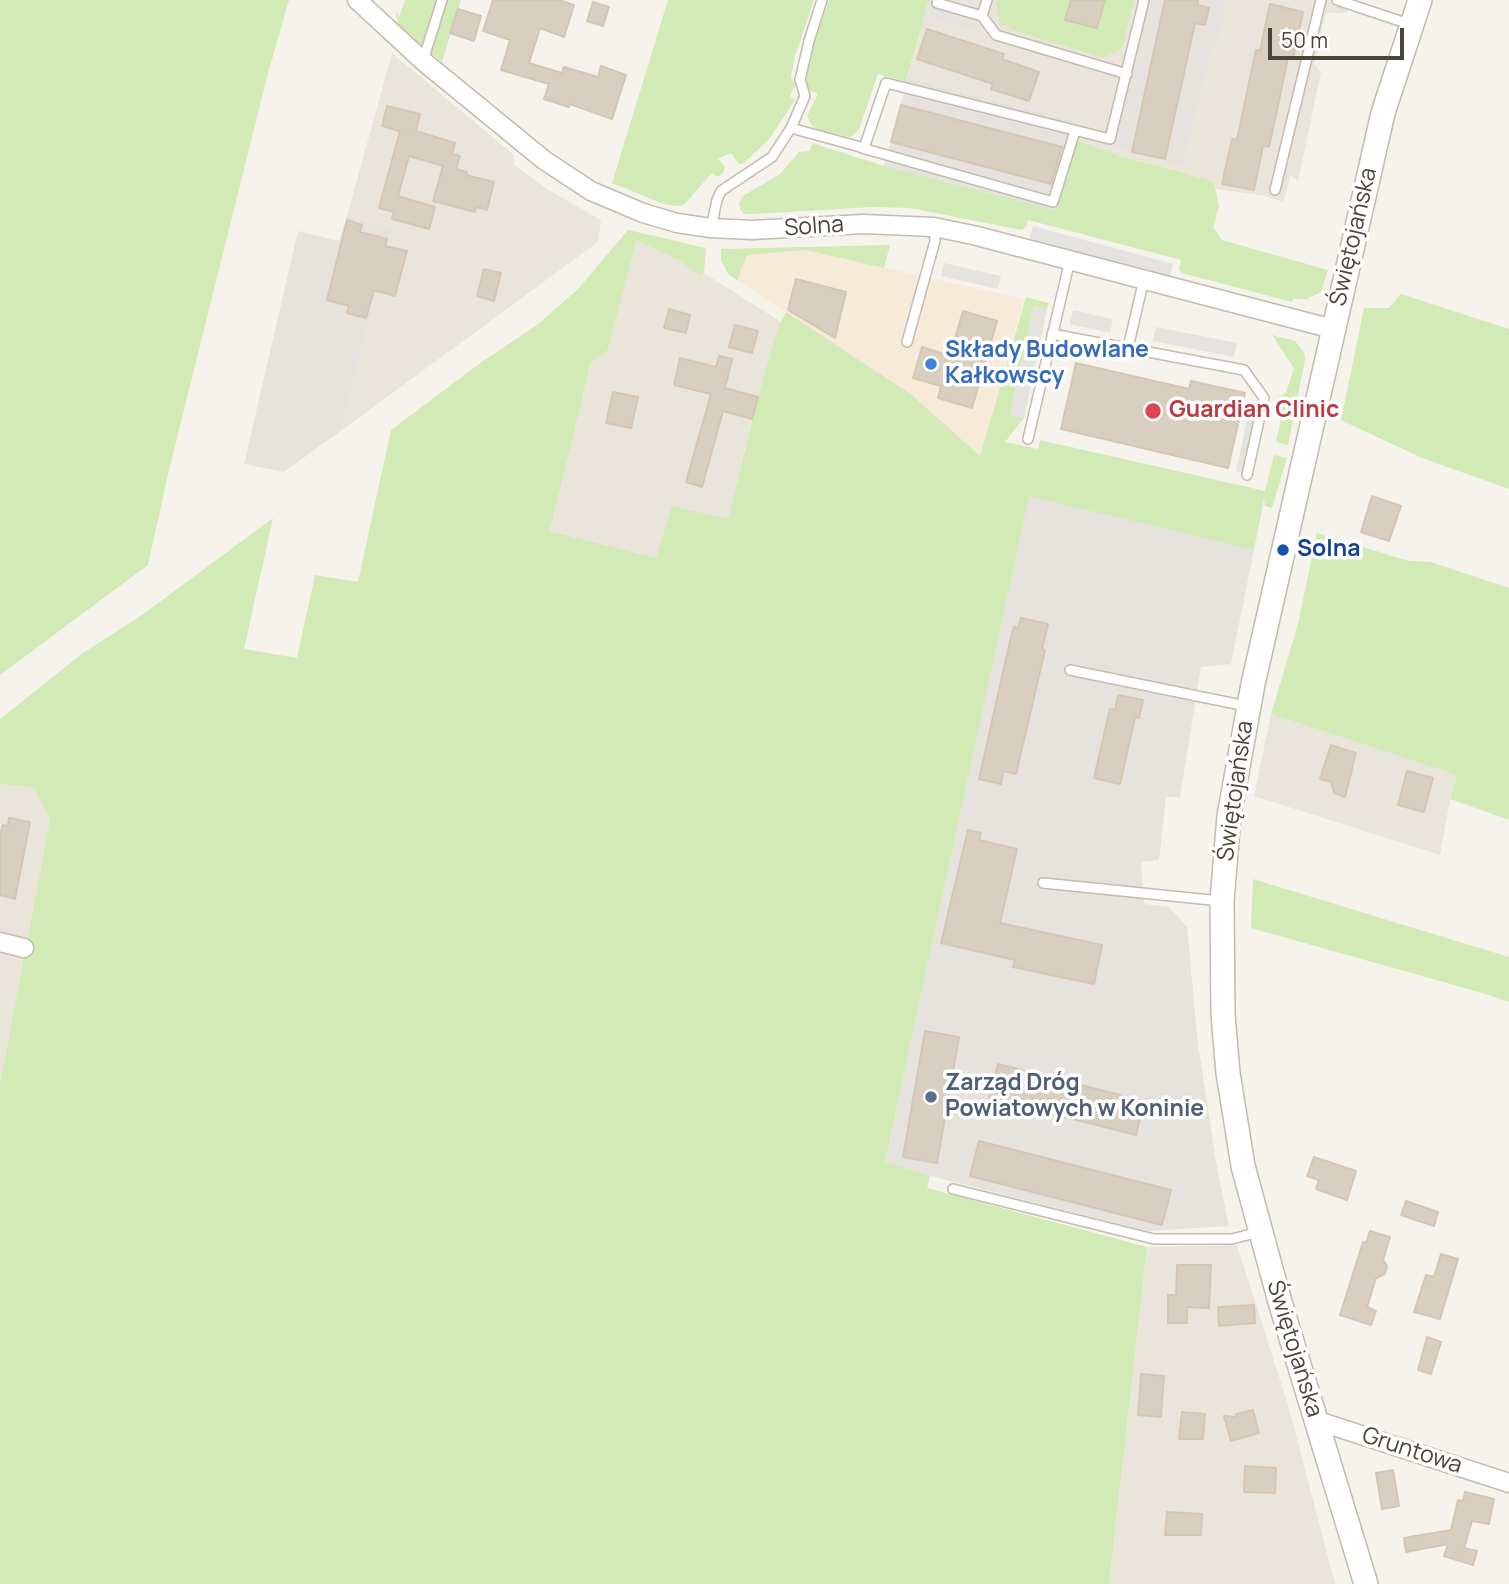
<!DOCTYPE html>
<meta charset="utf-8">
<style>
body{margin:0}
#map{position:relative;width:1509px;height:1584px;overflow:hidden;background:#f6f3ec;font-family:Manrope,sans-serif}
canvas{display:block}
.scale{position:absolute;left:1268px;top:28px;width:136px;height:32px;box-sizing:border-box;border:4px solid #4b4439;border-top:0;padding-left:9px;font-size:21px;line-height:24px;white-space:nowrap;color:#4b4439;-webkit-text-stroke:5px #fff;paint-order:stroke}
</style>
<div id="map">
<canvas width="1509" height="1584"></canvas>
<div class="scale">50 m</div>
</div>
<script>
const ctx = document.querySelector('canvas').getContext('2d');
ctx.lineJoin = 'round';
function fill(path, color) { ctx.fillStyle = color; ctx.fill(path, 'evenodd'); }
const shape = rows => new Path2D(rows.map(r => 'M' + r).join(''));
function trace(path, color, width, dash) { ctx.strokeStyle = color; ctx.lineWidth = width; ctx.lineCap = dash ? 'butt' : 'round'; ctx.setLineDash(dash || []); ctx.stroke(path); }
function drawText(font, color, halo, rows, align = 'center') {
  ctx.font = font + ' Manrope,sans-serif'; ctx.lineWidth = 7; ctx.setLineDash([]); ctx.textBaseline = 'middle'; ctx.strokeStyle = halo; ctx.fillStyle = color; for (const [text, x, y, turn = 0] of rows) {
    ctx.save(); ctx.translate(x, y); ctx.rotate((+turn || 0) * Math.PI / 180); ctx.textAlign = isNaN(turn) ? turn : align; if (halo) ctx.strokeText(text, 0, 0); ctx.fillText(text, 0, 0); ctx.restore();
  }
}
fill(shape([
 [929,0,1349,0,1347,13,1326,13,1314,64,1321,72,1298,182,1291,175,1283,202,1265,196,1216,189,1214,182,1175,170,1122,157,1076,140,1080,123,908,77],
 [392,53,514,155,514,165,550,191,601,220,598,242,342,430,392,228,347,216],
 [636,239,680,261,701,275,704,273,781,322,752,419,728,519,656,558,550,531,591,362,608,350],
 [1271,714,1457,775,1450,799,1440,855,1254,796],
 [0,784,34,788,50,819,0,1084],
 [1237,1245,1289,1408,1335,1584,1109,1584,1147,1247]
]), '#eae5da');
fill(shape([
 [806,250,1024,299,980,456,912,395,738,281,739,275,747,255]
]), '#f7ead8');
fill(shape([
 [1150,0,1221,0,1221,3,1226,4,1216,44,1212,44,1182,164,1166,162,1164,159,1132,152,1114,144],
 [908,77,1081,123,1057,212,884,166],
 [347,216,392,228,342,430,284,472,244,464,298,231,339,241],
 [1029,495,1254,550,1231,664,1201,667,1180,797,1166,797,1159,860,1141,862,1144,904,1169,907,1187,927,1198,1044,1218,1174,1229,1226,1147,1231,930,1176,885,1163]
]), '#e6e2dd');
fill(shape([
 [0,0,289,0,268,73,169,470,148,565,0,675],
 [405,0,461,0,442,62,398,26,396,11,399,17],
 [668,0,814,0,794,59,791,78,795,85,790,96,795,100,770,138,744,163,739,164,731,153,718,159,725,167,723,173,718,177,712,173,689,199,683,205,676,206,661,203,612,183],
 [829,0,929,0,906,82,878,74,859,129,854,135,849,137,822,131,812,126,807,116,818,94,804,87,804,73],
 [997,0,1071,0,1066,19,1097,28,1105,0,1134,0,1122,48,1104,58,1025,34,1000,24,997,12],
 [1076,140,1122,157,1175,170,1214,182,1219,207,1213,227,1222,240,1328,270,1321,292,1307,299,1293,299,1292,302,1182,273,1179,270,1181,260,1028,220,1026,227,1022,230,910,208,873,207,753,214,744,214,740,209,739,203,743,196,780,174,799,152,810,151,812,143,884,166,1057,211],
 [628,230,706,248,704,273,701,276,680,261,636,240,608,350,591,362,550,531,656,558,672,506,728,519,758,397,778,328,786,312,912,395,980,456,1026,297,1049,303,1047,309,1034,306,1010,415,1024,418,1005,442,1038,449,1040,440,1265,491,1274,455,1287,458,1272,508,1265,506,1264,499,1254,550,1029,496,885,1162,930,1176,927,1188,1147,1247,1109,1584,0,1584,0,1084,50,819,34,788,0,784,0,719,83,653,142,615,273,518,244,649,297,658,315,575,358,582,391,430,479,364,537,325,578,289],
 [890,245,884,268,806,250,747,255,739,275,738,281,728,274,721,260,721,249],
 [1401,294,1509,329,1509,489,1422,458,1341,420,1364,308,1389,308],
 [1272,335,1295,341,1304,352,1305,360,1288,445,1276,442,1282,414,1274,399,1286,393,1294,368],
 [1317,533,1409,561,1431,562,1509,588,1509,820,1450,799,1457,775,1271,714,1298,624],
 [1253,879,1509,957,1509,1002,1479,992,1251,928]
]), '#d2eab5');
fill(shape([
 [934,0,951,0,980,9,974,30,929,17],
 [1033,226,1173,264,1170,277,1029,239],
 [944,263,1001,276,998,289,941,276],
 [1034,306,1047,309,1024,418,1010,415],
 [1073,310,1113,319,1110,333,1070,324],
 [1156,327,1237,343,1234,357,1153,341],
 [1251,401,1261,404,1245,473,1236,471]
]), '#e5e3e0');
const building = shape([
 [493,0,559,0,574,5,564,37,540,28,529,63,562,73,564,67,598,77,601,66,626,75,612,119,570,104,569,107,544,99,549,84,501,70,510,40,483,31,493,0],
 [1071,0,1105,0,1097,28,1065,20,1071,0],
 [1165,0,1198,0,1197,5,1209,8,1205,25,1195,23,1165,159,1132,152,1165,0],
 [593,2,609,7,603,26,587,21,593,2],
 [1270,4,1303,12,1293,59,1288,58,1269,147,1263,146,1254,190,1222,184,1232,139,1237,140,1256,50,1260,51,1270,4],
 [458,9,481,16,474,41,450,33,458,9],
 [927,29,1004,54,1002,59,1039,72,1029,101,991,89,993,84,917,59,927,29],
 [901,105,1062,147,1051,184,891,142,901,105],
 [387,106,420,114,416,131,455,143,452,154,460,156,456,169,467,172,466,175,494,182,487,210,476,207,475,212,433,201,443,166,409,156,398,196,435,207,429,229,392,219,394,212,379,208,400,131,382,126,387,106],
 [347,220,362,225,360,232,387,239,385,246,407,251,395,296,374,290,366,318,347,313,349,306,327,300,347,220],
 [484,269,501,273,494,301,477,296,484,269],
 [796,279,846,292,835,338,788,310,796,279],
 [669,309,690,315,686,333,664,328,669,309],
 [963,311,997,321,972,408,938,398,941,386,913,378,922,347,950,356,963,311],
 [735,325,758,331,752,353,729,347,735,325],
 [719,356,732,359,725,388,758,397,752,419,723,411,702,487,686,482,711,394,674,385,680,358,716,367,719,356],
 [1076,363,1189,389,1191,381,1245,393,1228,468,1061,429,1076,363],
 [613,392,638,397,631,428,606,423,613,392],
 [1372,496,1401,506,1389,541,1361,532,1372,496],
 [1021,618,1048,624,1042,649,1045,650,1016,774,1003,771,1001,784,979,779,1010,641,1014,627,1018,628,1021,618],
 [1118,695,1143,700,1139,718,1135,717,1120,784,1094,778,1110,709,1115,710,1118,695],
 [1331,745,1356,753,1345,797,1334,793,1331,782,1320,779,1331,745],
 [1407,771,1433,778,1424,812,1398,805,1407,771],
 [9,818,30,822,15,899,0,895,0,835,3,825,8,826,9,818],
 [968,830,981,833,979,840,1017,849,1000,923,1102,945,1094,984,1013,967,1015,960,941,943,968,830],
 [925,1031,959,1037,937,1163,903,1157,925,1031],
 [998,1064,1144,1101,1136,1135,989,1098,998,1064],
 [979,1141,1171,1190,1162,1225,970,1176,979,1141],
 [1314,1157,1356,1171,1347,1200,1316,1189,1319,1180,1307,1176,1314,1157],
 [1406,1201,1438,1212,1434,1226,1401,1215,1406,1201],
 [1370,1231,1390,1237,1383,1260,1387,1266,1385,1274,1376,1278,1367,1307,1376,1311,1371,1325,1340,1315,1363,1242,1366,1243,1370,1231],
 [1441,1254,1458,1259,1440,1319,1414,1312,1426,1275,1434,1277,1441,1254],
 [1177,1265,1211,1265,1209,1308,1187,1307,1187,1323,1168,1323,1168,1295,1176,1295,1177,1265],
 [1254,1305,1255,1323,1219,1326,1218,1307,1254,1305],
 [1427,1337,1441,1342,1431,1374,1418,1370,1427,1337],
 [1141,1374,1164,1376,1161,1417,1138,1415,1141,1374],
 [1253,1410,1259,1433,1231,1441,1224,1416,1237,1417,1236,1414,1253,1410],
 [1182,1412,1205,1414,1203,1439,1179,1439,1182,1412],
 [1245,1466,1276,1468,1275,1493,1244,1492,1245,1466],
 [1393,1470,1399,1506,1382,1509,1376,1473,1393,1470],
 [1465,1492,1494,1499,1489,1524,1472,1521,1464,1548,1477,1551,1473,1565,1444,1556,1448,1544,1406,1552,1404,1538,1451,1530,1458,1500,1463,1501,1465,1492],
 [1167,1512,1202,1514,1201,1535,1165,1535,1167,1512]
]);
fill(building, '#d8cfc1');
trace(building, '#d3c7b4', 2);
const service = shape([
 [987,0,982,16,996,35,1127,74],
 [1337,0,1412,25],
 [937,3,982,16],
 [423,61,442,0],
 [791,128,864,148,886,83,1110,139,1144,0],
 [862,148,1053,202,1075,131],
 [1275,190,1321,0],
 [711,228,717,200,721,191,772,157,791,128,805,96,800,80,809,41,822,0],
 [1052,334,1244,370,1264,398,1247,475],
 [907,342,935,241,934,227],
 [1128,348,1144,279],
 [1028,439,1070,260],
 [1070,670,1246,706],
 [1043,883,1221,901],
 [953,1189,1154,1239,1232,1239,1259,1232]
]);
const minor = shape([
 [357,0,423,61,544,160,591,191,643,213,677,223,711,228,752,230,863,224,934,227,973,235,1333,329],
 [0,942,24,948],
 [1315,1420,1509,1483]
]);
const tertiary = shape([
 [1366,1584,1280,1302,1243,1166,1228,1073,1223,1015,1222,901,1229,816,1253,684,1383,113,1420,0]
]);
trace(service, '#c2bbae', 12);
trace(minor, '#c2bbae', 21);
trace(tertiary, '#c2bbae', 26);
trace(service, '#fff', 9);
trace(minor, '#fff', 18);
trace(tertiary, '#fff', 23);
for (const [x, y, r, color] of [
 [931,364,7,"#3f7fe0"],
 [1153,411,9,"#e0444e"],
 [1283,550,7,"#1a4fb4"],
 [931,1097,7,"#5c6f8a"]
]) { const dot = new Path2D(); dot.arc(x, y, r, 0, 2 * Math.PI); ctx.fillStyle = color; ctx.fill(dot); trace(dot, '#fff', 2.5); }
drawText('23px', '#4b4439', '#fff', [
 ["Solna",814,227,-4],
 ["Świętojańska",1354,237,-77],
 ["Świętojańska",1236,791,-82],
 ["Świętojańska",1294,1349,73],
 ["Gruntowa",1412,1451,18]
]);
drawText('bold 23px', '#366cbe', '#fff', [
 ["Składy Budowlane",945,351],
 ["Kałkowscy",945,377]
], 'left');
drawText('bold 23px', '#be3a42', '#fff', [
 ["Guardian Clinic",1169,411]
], 'left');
drawText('bold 23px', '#164399', '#fff', [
 ["Solna",1297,550]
], 'left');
drawText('bold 23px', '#4e5e75', '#fff', [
 ["Zarząd Dróg",945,1084],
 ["Powiatowych w Koninie",945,1110]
], 'left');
</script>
